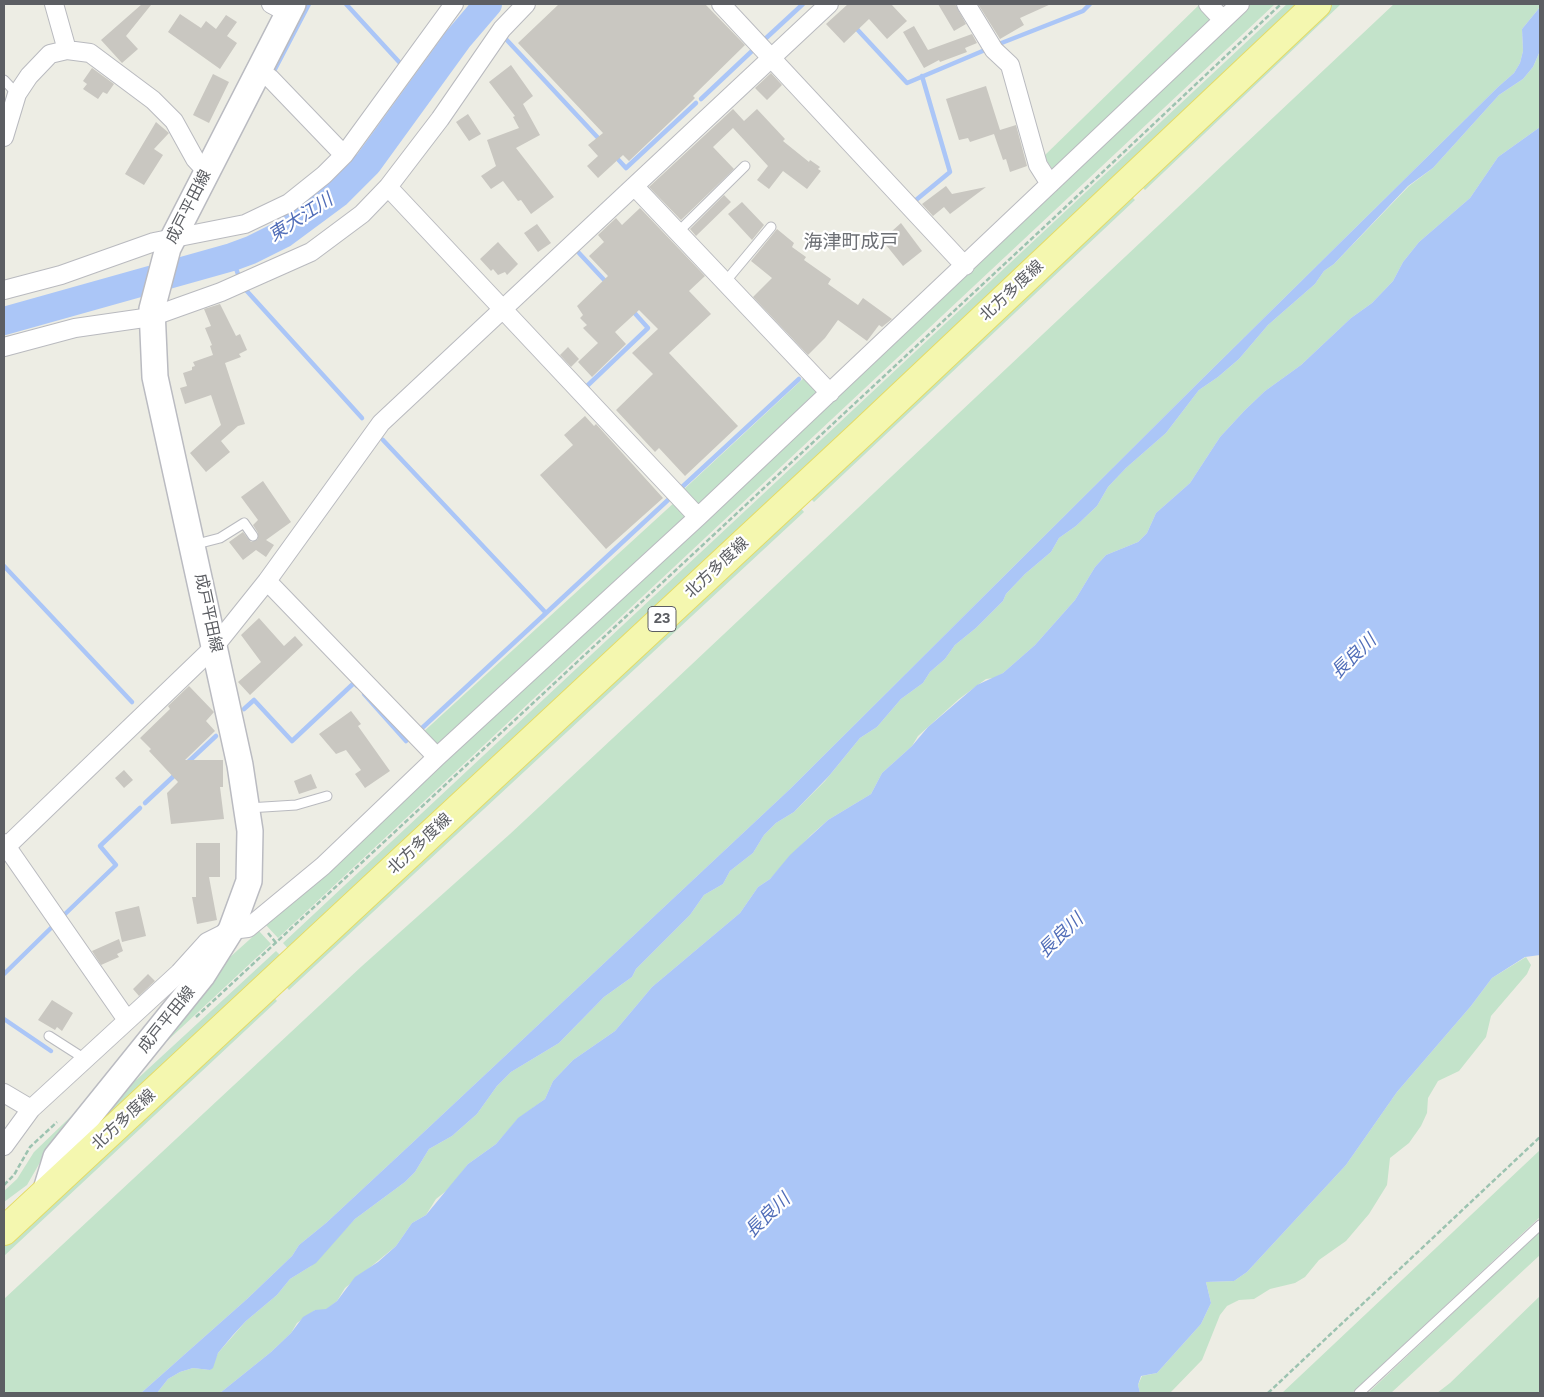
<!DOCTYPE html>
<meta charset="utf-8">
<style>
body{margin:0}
#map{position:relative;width:1544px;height:1397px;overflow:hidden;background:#edede4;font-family:Helvetica,sans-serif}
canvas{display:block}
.frame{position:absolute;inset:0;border:5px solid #5c5e63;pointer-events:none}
</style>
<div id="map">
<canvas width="1544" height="1397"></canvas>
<div class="frame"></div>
</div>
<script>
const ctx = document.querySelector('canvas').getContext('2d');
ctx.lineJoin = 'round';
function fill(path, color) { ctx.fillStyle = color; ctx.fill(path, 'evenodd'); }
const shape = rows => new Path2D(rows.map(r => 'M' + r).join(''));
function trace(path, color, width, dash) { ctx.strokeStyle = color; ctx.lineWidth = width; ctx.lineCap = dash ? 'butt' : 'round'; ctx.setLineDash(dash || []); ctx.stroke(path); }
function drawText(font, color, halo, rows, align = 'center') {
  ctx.font = font + ' Helvetica,"Noto Sans JP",sans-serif'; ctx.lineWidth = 4.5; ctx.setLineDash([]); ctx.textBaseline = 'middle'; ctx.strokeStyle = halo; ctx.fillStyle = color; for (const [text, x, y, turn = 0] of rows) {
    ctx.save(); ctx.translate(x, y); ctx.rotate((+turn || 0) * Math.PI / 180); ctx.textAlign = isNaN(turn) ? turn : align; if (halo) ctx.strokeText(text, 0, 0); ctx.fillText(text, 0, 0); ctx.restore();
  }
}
fill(shape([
 [1200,4,1212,17,1211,24,1058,168,1052,169,1044,156],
 [1250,4,1275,4,278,938,265,924,833,399],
 [1287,4,1303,4,291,952,283,943],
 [1327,4,1341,4,1145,190,1138,183],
 [1394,4,1540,4,1540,7,1522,29,1523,51,1520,63,1514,73,1498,87,1204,377,790,789,411,1144,326,1223,299,1245,292,1256,247,1299,141,1393,4,1393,4,1299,362,966,510,834,657,697],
 [1540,51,1540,127,1498,157,1470,198,1419,242,1403,262,1393,281,1372,303,1351,318,1301,365,1265,391,1245,410,1220,437,1190,483,1156,513,1147,533,1138,542,1106,555,1095,567,1075,600,1035,645,1003,673,994,678,986,679,959,699,918,736,912,746,882,773,871,794,828,820,811,835,770,879,758,887,740,913,652,987,615,1031,573,1060,553,1081,545,1099,518,1119,496,1144,468,1164,450,1188,436,1199,426,1215,412,1223,396,1246,345,1288,337,1301,326,1310,315,1310,297,1323,291,1333,271,1352,220,1393,157,1393,168,1379,180,1372,193,1368,210,1370,218,1353,246,1321,277,1295,290,1279,311,1266,355,1219,405,1182,415,1172,429,1149,452,1136,477,1114,497,1086,511,1072,559,1043,604,997,632,977,636,969,690,915,704,895,723,884,730,871,753,853,764,835,776,823,794,812,825,781,860,738,877,727,901,699,923,683,930,672,945,659,955,645,976,628,1003,601,1006,594,1025,574,1051,552,1059,538,1076,526,1097,506,1108,487,1126,468,1166,433,1199,390,1218,377,1239,359,1268,325,1315,284,1324,271,1334,264,1409,186,1433,168,1499,95,1523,79,1533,67],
 [1128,193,1135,200,814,502,807,495],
 [806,376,818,390,818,395,699,505,692,505,681,492],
 [676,501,687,517,443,744,431,745,421,734],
 [798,505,804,512,289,990,283,983],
 [259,931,271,944,151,1056,229,958],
 [276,951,284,959,68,1157,121,1094],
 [1526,957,1531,965,1527,974,1491,1016,1486,1037,1459,1071,1438,1081,1428,1098,1427,1113,1421,1126,1409,1143,1390,1158,1387,1185,1369,1214,1346,1241,1319,1260,1305,1277,1295,1283,1270,1289,1254,1299,1239,1300,1227,1306,1220,1315,1202,1360,1170,1393,1140,1393,1138,1385,1142,1376,1157,1373,1201,1324,1211,1303,1206,1282,1234,1281,1247,1272,1346,1165,1397,1092,1471,1006,1492,978],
 [271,994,277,1001,4,1256,4,1243],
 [91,1097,46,1152,27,1185,4,1202,4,1191,17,1179,34,1152],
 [1540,1150,1540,1217,1352,1393,1282,1393],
 [1540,1231,1540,1255,1391,1393,1368,1393],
 [1540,1296,1540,1393,1437,1393,1450,1383]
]), '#c3e3ca');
fill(shape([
 [1540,7,1540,51,1533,67,1523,79,1499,95,1433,168,1408,186,1334,264,1324,271,1315,284,1268,325,1239,359,1218,377,1199,390,1166,433,1126,468,1108,487,1097,506,1076,526,1059,538,1051,552,1025,574,1006,594,1003,601,976,628,955,645,945,659,930,672,923,683,901,699,877,727,860,738,829,776,794,812,776,823,764,835,753,853,730,871,723,884,704,895,690,915,636,969,632,977,604,997,559,1043,511,1072,497,1086,477,1114,452,1136,429,1149,415,1172,405,1182,355,1219,316,1263,290,1279,277,1295,246,1321,233,1335,218,1353,213,1368,210,1370,193,1368,180,1372,168,1379,157,1393,141,1393,247,1299,292,1256,299,1245,326,1223,411,1144,790,789,1204,377,1498,87,1514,73,1520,63,1523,51,1522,29],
 [1540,127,1540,955,1525,957,1492,978,1471,1006,1397,1092,1346,1165,1247,1272,1234,1281,1206,1282,1211,1303,1201,1324,1157,1373,1141,1376,1138,1385,1140,1393,220,1393,271,1352,291,1333,303,1317,315,1310,326,1309,337,1301,355,1277,378,1262,396,1246,412,1223,426,1215,468,1164,496,1144,518,1118,545,1099,553,1081,573,1060,615,1031,652,987,740,913,758,887,770,879,790,855,828,820,871,794,882,773,912,746,928,727,977,685,1003,673,1035,645,1075,600,1095,567,1106,555,1138,542,1147,533,1156,513,1190,483,1220,437,1245,410,1265,391,1301,365,1351,318,1372,303,1393,281,1403,262,1419,242,1470,198,1498,157]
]), '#abc6f7');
trace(shape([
 [346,4,400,63],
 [855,27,907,83,985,50],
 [504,37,600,140],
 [764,40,803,4],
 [999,44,1083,11,1090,4],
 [274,71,309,4],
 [701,99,752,51],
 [614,155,626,168,696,103],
 [916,200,950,172,922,76],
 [579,253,607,283],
 [232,257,239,277],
 [245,289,362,418],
 [589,390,586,387,648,328,631,309],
 [383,440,546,613],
 [679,486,681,488,799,379],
 [4,566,132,702],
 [364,694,406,741],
 [244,709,254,700,292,741,354,683,357,686],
 [421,729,668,500],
 [186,764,216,736],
 [145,803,177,773],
 [64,915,116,865,100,846,140,808],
 [4,974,52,927],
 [4,1019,51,1051]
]), '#abc6f7', 4.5);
trace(shape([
 [4,321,232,257,251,250,283,234,337,194,368,163,458,39,488,4]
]), '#abc6f7', 28);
fill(shape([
 [142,4,151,5,126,36,138,49,122,63,101,40],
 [559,4,705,4,745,45,693,96,695,98,690,103,629,161,623,155,598,178,587,166,598,156,588,145,603,133,518,43],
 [848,4,891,4,907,21,887,39,869,19,844,43,826,24],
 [938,4,955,4,966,24,954,31],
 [978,4,1051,4,1020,18,1024,25,1000,39],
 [180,14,201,28,206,21,216,29,226,15,237,22,227,36,237,43,220,69,168,32],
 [914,26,928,50,972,34,977,43,965,48,967,52,940,62,939,60,924,68,903,32],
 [511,65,533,96,523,104,540,135,516,148,554,197,531,214,521,200,518,201,503,181,491,189,481,176,496,166,487,140,519,128,513,117,515,116,489,82],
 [92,68,114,84,107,94,103,92,98,99,83,89,87,84,83,81],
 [771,73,782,85,767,100,755,88],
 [213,74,229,82,209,123,193,115],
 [986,86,1000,130,1016,125,1027,166,1010,172,1006,159,1003,160,994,134,970,142,968,138,959,140,946,99],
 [733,109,744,121,757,109,785,139,783,141,809,162,810,160,820,167,818,169,821,171,807,189,783,171,769,189,757,180,768,166,733,128,713,147,734,169,681,220,649,187],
 [468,114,481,134,469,141,456,122],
 [156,122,169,133,154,149,163,155,144,185,125,174],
 [946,186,952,194,986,187,950,214,944,207,933,216,922,204],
 [724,195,731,202,696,236,690,229],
 [742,202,764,225,752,240,728,214],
 [640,208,705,276,689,291,711,314,669,353,738,426,685,476,659,448,655,452,616,410,653,374,632,353,658,329,639,310,615,332,626,344,592,377,578,362,598,343,583,328,587,325,580,318,583,315,577,306,608,276,589,256,604,242,598,235,616,218,622,225],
 [901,223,922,251,903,266,882,240],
 [537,224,551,243,538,252,524,233],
 [777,229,794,243,792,247,806,257,804,260,831,279,828,284,858,305,863,298,892,319,882,327,879,325,867,341,838,320,825,338,808,355,753,297,772,278,751,261],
 [498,242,518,264,507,275,505,272,498,275,493,269,491,271,480,259],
 [220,304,236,336,240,334,247,350,239,354,241,357,225,363,245,424,238,426,221,441,230,452,206,472,190,453,221,425,211,395,185,404,180,388,187,386,183,373,192,370,192,367,195,366,193,362,213,355,210,346,212,345,205,328,211,326,204,309],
 [568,347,579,359,571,367,560,355],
 [585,416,594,426,596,424,663,498,606,549,540,475,573,445,564,435],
 [263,481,291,522,266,540,274,545,266,557,256,550,243,560,229,542,243,532,251,542,258,539,258,533,253,525,258,520,241,497],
 [259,618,284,646,295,636,303,645,250,695,238,682,261,662,241,635],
 [189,686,214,712,206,721,215,731,185,760,223,760,223,787,220,787,224,819,171,824,167,793,178,782,149,751,151,749,140,738,170,709,168,706],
 [351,711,361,724,358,726,390,771,365,788,355,774,361,770,346,750,336,754,319,734],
 [124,770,133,780,124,788,115,778],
 [311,774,317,788,299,794,294,781],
 [196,843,220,843,220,877,209,877,217,920,197,924,192,897,196,897],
 [139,906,146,936,122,942,115,912],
 [119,939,123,951,117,954,119,957,101,965,92,951],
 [148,974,155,981,139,996,133,989],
 [52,1000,73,1013,62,1031,57,1027,55,1030,38,1020]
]), '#c9c7c1');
const service = shape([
 [4,80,17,94],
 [678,232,745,166],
 [725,282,771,227],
 [193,545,220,538,244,523,253,536],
 [248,808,296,805,327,796],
 [49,1036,85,1059],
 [1359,1393,1540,1225]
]);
const minor = shape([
 [54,4,67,50],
 [271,4,288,13],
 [721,4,965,266],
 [966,4,994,50,1010,65,1038,165,1050,184],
 [1208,4,1223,20],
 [259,71,270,78,344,155,454,4],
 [4,137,17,94,29,76,50,54,67,50,90,53,153,100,174,121,195,159,207,172],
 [388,187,698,517],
 [635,187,830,393],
 [4,290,61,275,154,242,245,224,289,203,324,175,344,155],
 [4,347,75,328,151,317,221,292,311,252,362,214,388,187,440,119,502,29,526,4],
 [267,581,437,757],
 [4,843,127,1020],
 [4,849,215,646,267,581,381,423,829,4],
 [4,1093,31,1109],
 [4,1146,31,1109,179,973,207,942,231,930,248,928,323,866,437,757,698,517,1240,4]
]);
const secondary = shape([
 [45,1193,56,1157,202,976,231,930,249,881,250,831,240,765,155,377,152,309,168,248,293,4]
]);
const primary = shape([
 [4,1231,863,432,1317,4]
]);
trace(service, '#b9babf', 11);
trace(minor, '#b9babf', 20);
trace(secondary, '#babbc1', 28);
trace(primary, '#e4db67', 30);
trace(shape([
 [268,933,277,944],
 [196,1017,1056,216,1281,4],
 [4,1185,14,1175,30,1147,57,1122],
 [1268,1393,1540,1137]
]), '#9cc3b0', 2.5, [5, 2.5]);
trace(service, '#fff', 9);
trace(minor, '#fff', 18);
trace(secondary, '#fff', 25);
trace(primary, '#f4f7af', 28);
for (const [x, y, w] of [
 [662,619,28]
]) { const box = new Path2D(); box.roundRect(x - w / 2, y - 12.5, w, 25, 4); ctx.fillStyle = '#fff'; ctx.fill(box); trace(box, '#5c5e63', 1); }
drawText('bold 15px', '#5c5e63', null, [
 ["23",662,619]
]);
drawText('16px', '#5c5e63', '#fff', [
 ["成戸平田線",189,207,-63],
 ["北方多度線",1012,291,-43],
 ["北方多度線",717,568,-43],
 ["成戸平田線",208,613,78],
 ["北方多度線",420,844,-43],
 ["成戸平田線",167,1020,-51],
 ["北方多度線",124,1120,-43]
]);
drawText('italic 18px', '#506db8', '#fff', [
 ["東大江川",301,218,-33],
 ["長良川",1354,657,-44],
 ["長良川",1061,936,-44],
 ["長良川",768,1216,-44]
]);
drawText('19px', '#6d7075', '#fff', [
 ["海津町成戸",851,243]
]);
</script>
